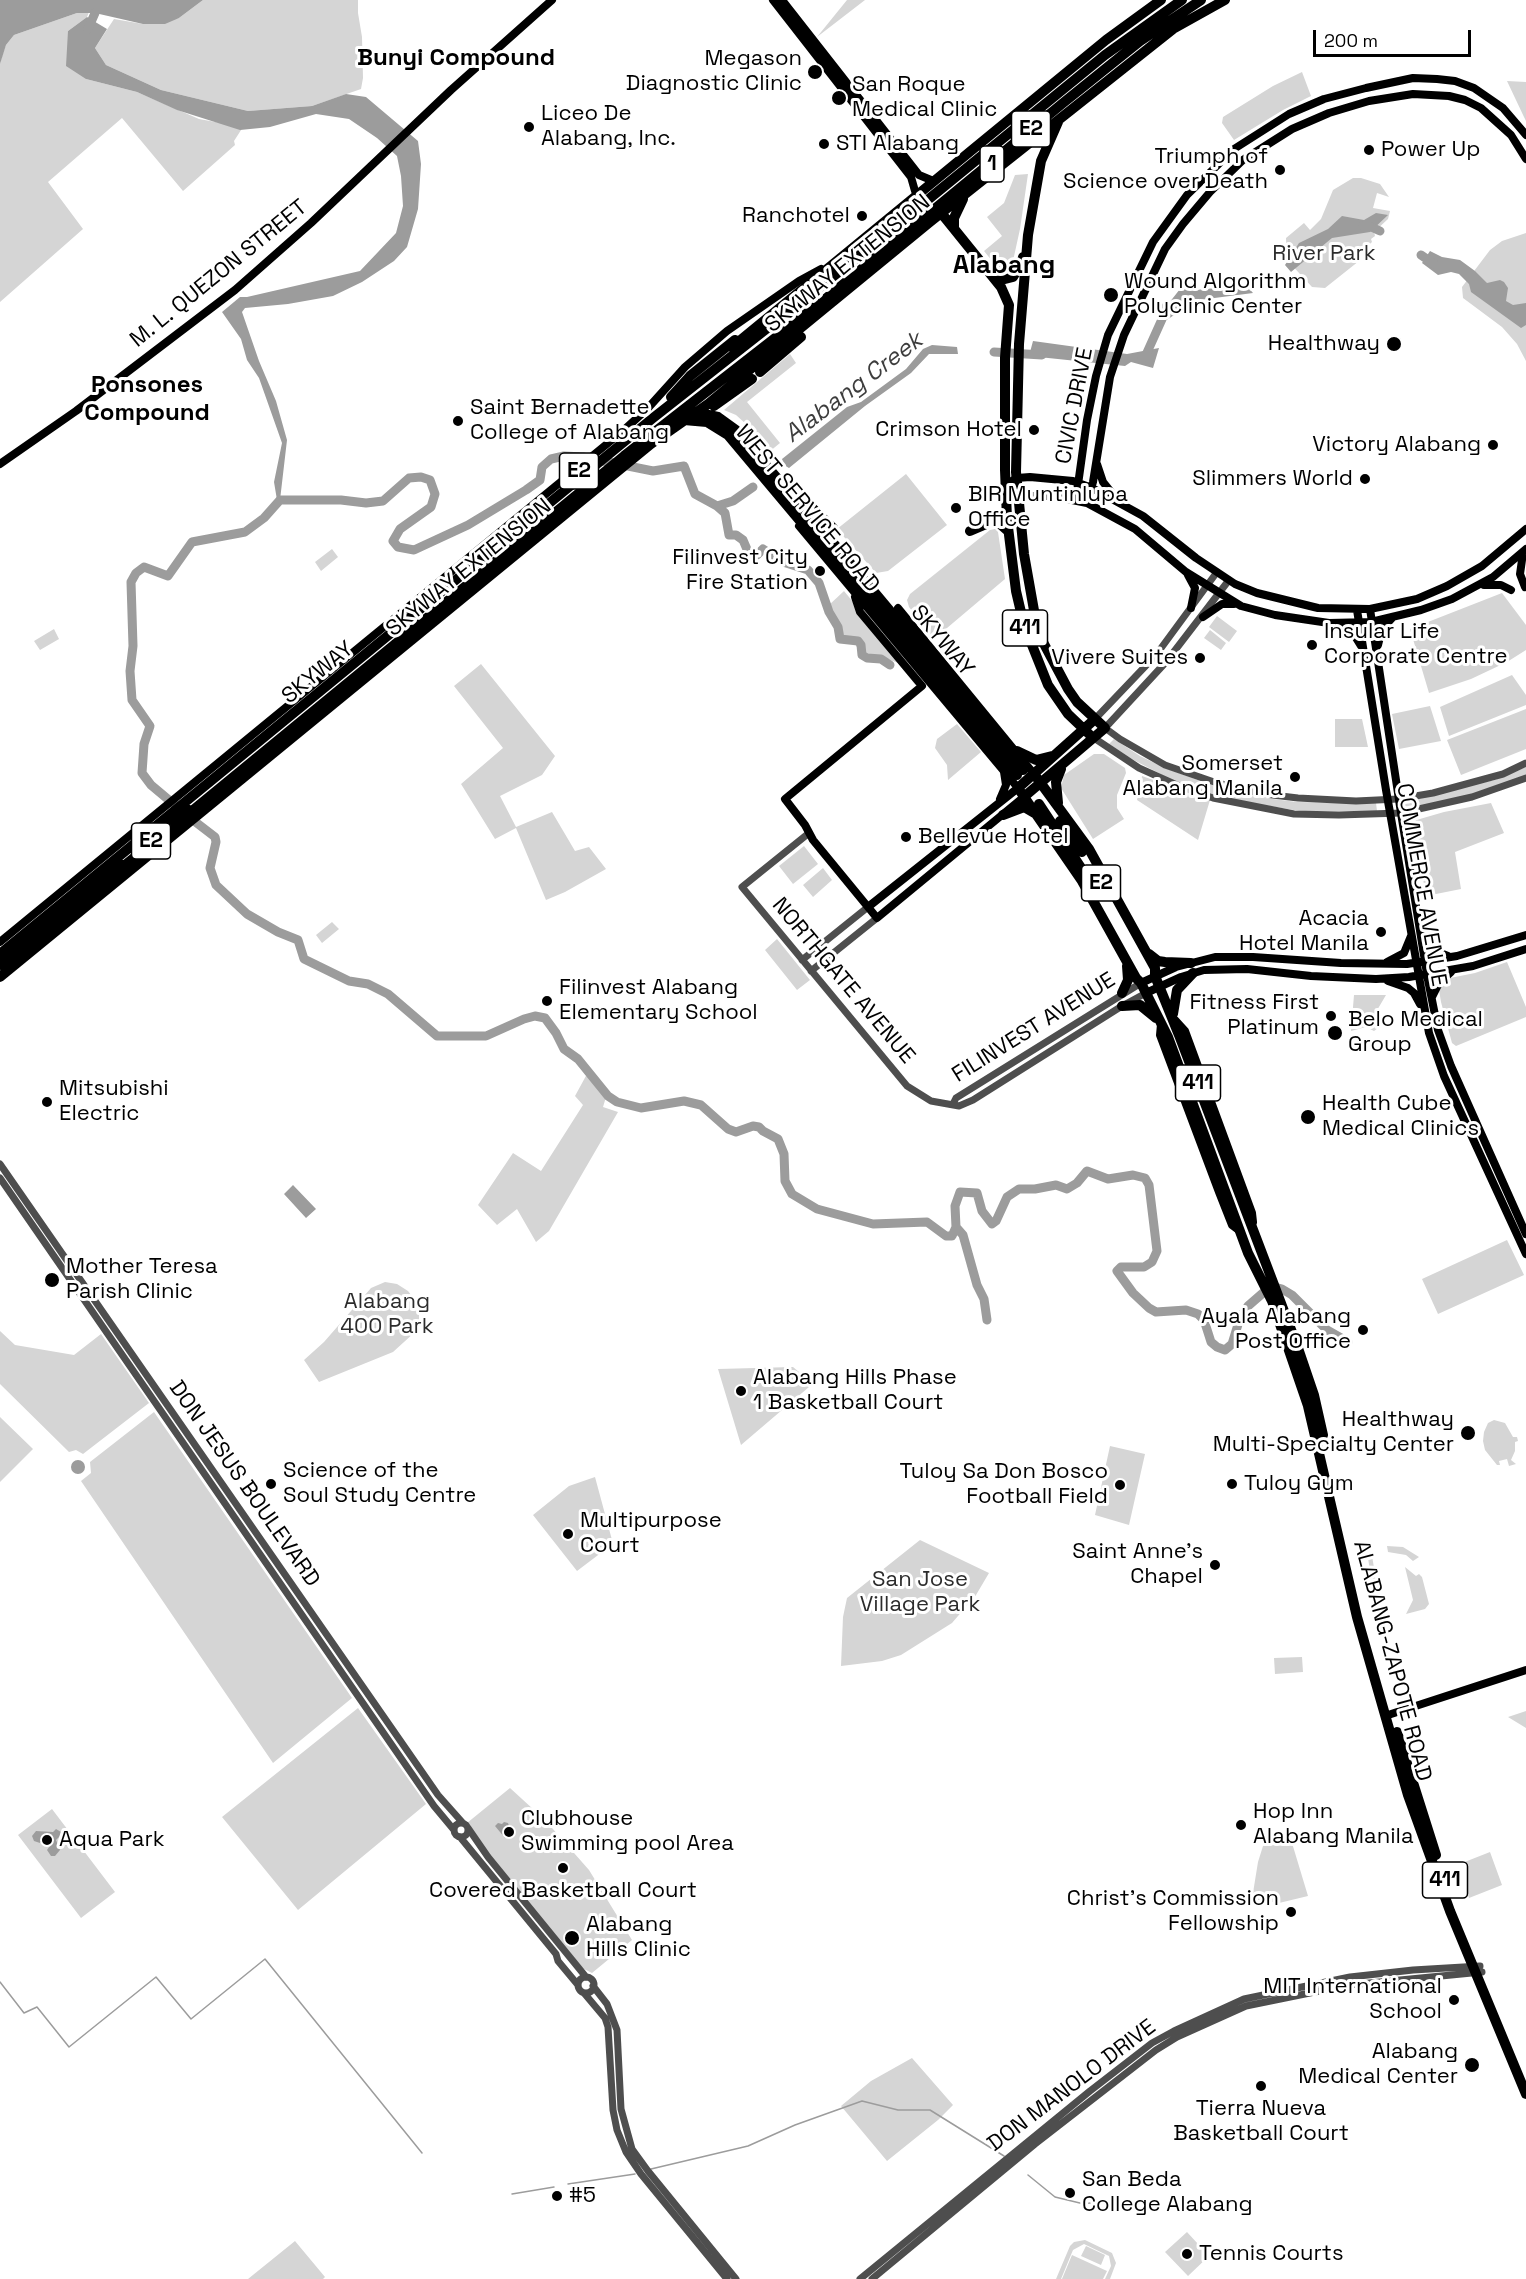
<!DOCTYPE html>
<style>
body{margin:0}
#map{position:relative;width:1526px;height:2279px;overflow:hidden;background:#fff;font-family:"Space Grotesk",sans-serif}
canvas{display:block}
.scale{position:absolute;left:1313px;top:30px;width:158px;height:27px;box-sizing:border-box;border:3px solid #000;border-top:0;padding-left:8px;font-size:18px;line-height:21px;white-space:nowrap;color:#000;-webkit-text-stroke:4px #fff;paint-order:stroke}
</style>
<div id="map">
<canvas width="1526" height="2279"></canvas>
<div class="scale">200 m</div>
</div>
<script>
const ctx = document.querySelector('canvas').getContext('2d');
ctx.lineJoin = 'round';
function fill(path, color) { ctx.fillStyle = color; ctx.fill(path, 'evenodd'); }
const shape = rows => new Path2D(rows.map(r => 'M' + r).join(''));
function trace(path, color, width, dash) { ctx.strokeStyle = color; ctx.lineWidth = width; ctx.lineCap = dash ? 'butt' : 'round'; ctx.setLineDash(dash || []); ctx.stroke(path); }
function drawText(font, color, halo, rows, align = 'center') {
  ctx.font = font + ' "Space Grotesk",sans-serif'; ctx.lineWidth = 6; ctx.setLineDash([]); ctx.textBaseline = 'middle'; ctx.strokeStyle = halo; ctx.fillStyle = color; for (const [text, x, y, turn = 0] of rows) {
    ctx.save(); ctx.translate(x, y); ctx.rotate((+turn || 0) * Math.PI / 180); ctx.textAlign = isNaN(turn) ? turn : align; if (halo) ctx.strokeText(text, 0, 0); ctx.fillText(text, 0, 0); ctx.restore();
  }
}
fill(shape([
 [203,0,358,0,358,13,362,37,363,78,361,89,312,106,248,111,161,90,106,65,95,48,114,19,143,24,179,18],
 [847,0,865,0,817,37],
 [89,12,87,17,68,31,86,79,137,92,199,119,243,127,234,141,235,145,183,191,122,118,48,182,83,229,0,302,0,64,2,56,6,45,14,35,77,13],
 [1302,72,1311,96,1283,110,1234,140,1222,123,1223,117,1273,86],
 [1507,81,1526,82,1526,121,1524,117],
 [1028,174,1020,229,1011,270,1001,272,984,251,1002,236,987,217,1004,203,1015,175],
 [1353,178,1361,178,1380,184,1389,197,1377,193,1373,208,1390,211,1388,219,1374,232,1375,236,1371,239,1372,242,1356,257,1359,261,1325,288,1312,287,1287,260,1286,238,1304,223,1310,230,1321,219,1333,190],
 [1526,233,1526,361,1517,344,1502,327,1463,298,1462,287,1490,250,1502,241],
 [790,354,796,363,747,402,780,443,769,452,747,425,736,415,724,410],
 [906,474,947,525,888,571,876,573,837,529],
 [995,529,998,532,1005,579,934,639,909,607,907,600,910,594,990,530],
 [332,549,338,557,321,571,315,562],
 [844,591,904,664,917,687,898,663,883,657,864,655,862,643,858,638,840,637,840,625,828,606],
 [1502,593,1526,625,1526,650,1507,662,1471,679,1429,693,1410,629],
 [1217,616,1237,631,1229,642,1209,627],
 [54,629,59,639,40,650,34,641],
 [1210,630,1226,643,1221,650,1204,638],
 [481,664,555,756,542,775,500,796,516,827,552,812,575,851,589,847,606,869,565,892,546,900,516,828,495,839,461,784,503,748,454,686],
 [1512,675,1526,695,1526,705,1449,736,1440,707],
 [1430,706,1441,741,1399,749,1392,714],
 [1526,709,1526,749,1461,775,1447,740],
 [1335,719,1362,719,1368,747,1335,747],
 [957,724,981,752,948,780,947,765,935,748,937,739],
 [1114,739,1140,756,1165,768,1217,787,1265,798,1297,802,1376,803,1377,811,1299,811,1218,797,1172,780,1126,756,1109,744],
 [1094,754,1104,754,1125,768,1126,773,1117,795,1117,808,1124,819,1093,839,1061,788,1064,775],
 [1526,767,1526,776,1472,796,1404,810,1403,800,1495,780],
 [1142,776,1210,800,1198,840,1137,800],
 [1491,803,1504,833,1455,852,1461,889,1426,896,1413,821,1444,812],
 [804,846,818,864,793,884,779,866],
 [823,868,832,880,813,897,803,885],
 [332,922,339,929,322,943,316,935],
 [777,939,810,980,797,990,765,950],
 [1507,962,1526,1007,1526,1017,1456,1046,1452,1043,1441,1002,1439,990,1443,984,1450,978,1475,973],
 [1354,995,1386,995,1376,1012,1385,1023,1374,1031,1366,1027,1351,1031],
 [587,1074,606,1097,603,1107,618,1112,549,1231,536,1242,517,1209,497,1225,478,1205,513,1153,541,1171,583,1105,575,1096],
 [1507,1240,1524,1275,1438,1314,1422,1279],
 [385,1282,397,1284,408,1291,415,1300,419,1311,419,1320,415,1332,393,1352,319,1382,304,1360,324,1342,371,1288],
 [0,1331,15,1345,74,1355,101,1334,149,1403,83,1454,76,1450,69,1452,0,1384],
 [793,1367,799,1372,809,1387,741,1445,718,1369],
 [154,1412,352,1698,273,1763,81,1481,91,1473,90,1462],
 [0,1417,33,1449,0,1482],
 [1494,1420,1505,1423,1513,1437,1517,1437,1518,1441,1515,1442,1515,1451,1511,1460,1516,1464,1509,1466,1507,1459,1499,1461,1500,1465,1497,1465,1485,1450,1483,1441,1484,1432,1488,1423],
 [1110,1446,1145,1454,1129,1525,1095,1515],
 [595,1477,612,1540,610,1546,577,1571,533,1515,569,1486],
 [920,1540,989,1573,976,1595,952,1623,901,1655,882,1661,841,1666,843,1617,847,1598],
 [1387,1546,1403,1547,1419,1557,1413,1561,1406,1555,1388,1552],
 [1372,1556,1383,1620,1378,1621,1368,1558],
 [1405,1567,1416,1576,1419,1574,1422,1577,1429,1604,1425,1609,1406,1614,1413,1600],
 [1302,1657,1303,1672,1275,1674,1274,1658],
 [358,1708,426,1804,298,1910,222,1817],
 [1526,1711,1526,1728,1508,1717],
 [510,1788,545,1820,589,1870,632,1940,592,1973,582,1968,469,1833,467,1823],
 [52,1809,115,1892,81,1918,18,1835],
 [1283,1838,1292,1843,1308,1896,1279,1903,1252,1899,1258,1862,1263,1846],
 [1490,1852,1502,1885,1469,1898,1457,1865],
 [912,2058,953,2105,938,2120,887,2161,841,2106,871,2081],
 [1187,2232,1209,2256,1188,2276,1165,2252],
 [1085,2240,1112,2253,1116,2263,1110,2279,1105,2279,1111,2266,1109,2256,1084,2244,1073,2250,1061,2279,1056,2279,1070,2246,1074,2242],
 [295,2241,325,2277,323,2279,248,2279],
 [1086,2246,1105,2255,1101,2265,1081,2256],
 [1072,2255,1107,2271,1103,2279,1062,2279]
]), '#d5d5d5');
fill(shape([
 [0,0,203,0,179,18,165,24,143,24,95,13,77,13,14,35,6,45,0,64],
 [87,17,107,29,95,48,106,65,161,90,248,111,312,106,346,94,366,97,418,141,421,164,418,209,407,247,394,261,362,282,333,296,288,304,245,308,242,312,259,361,276,401,287,440,280,500,277,500,274,482,282,443,259,378,247,360,241,339,222,312,240,297,247,297,360,271,396,233,403,206,401,176,397,156,377,138,349,119,316,114,270,127,240,130,177,110,137,92,86,79,66,66,68,31],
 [1376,213,1388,215,1370,232,1332,238,1291,272,1285,265,1299,243,1328,229,1342,216,1364,220],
 [1430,251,1442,257,1460,260,1475,271,1487,283,1500,280,1504,282,1508,288,1506,301,1513,305,1526,303,1526,325,1521,328,1471,292,1469,284,1459,274,1451,272,1438,275,1422,263],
 [1192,285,1196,290,1246,285,1253,293,1199,300,1167,318,1159,317,1158,312,1163,303,1169,303,1180,289],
 [1033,341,1127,354,1159,348,1153,368,1131,362,1125,366,1029,356],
 [932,345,957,347,958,354,929,354,911,373,865,406,789,468,784,465,782,459,847,407,861,402,906,369,923,349],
 [293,1185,316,1209,306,1218,284,1194],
 '71 1467a7 7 0 1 1 14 0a7 7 0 1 1-14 0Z',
 [504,1822,508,1823,509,1826,508,1835,505,1838,495,1826,498,1823,502,1824],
 [56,1829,61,1832,60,1836,56,1840,60,1850,55,1856,51,1856,47,1850,54,1840,51,1834,46,1835,40,1843,34,1841,32,1836,36,1831,53,1832]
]), '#9c9c9c');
trace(shape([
 [0,1982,24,2013,37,2007,69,2047,156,1977,191,2019,265,1959,422,2153],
 [651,2169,748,2146,795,2125,862,2101,898,2110,930,2110,1004,2156],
 [1028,2175,1055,2197,1084,2204,1102,2201],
 [568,2184,635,2174],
 [512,2194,554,2187]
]), '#9c9c9c', 1.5);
trace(shape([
 [88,29,95,13],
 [1363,226,1369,226,1380,231],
 [1421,255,1434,264],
 [994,352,1042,355],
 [1142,357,1145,357,1163,317,1172,311],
 [280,500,341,500,366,503,383,501,409,478,421,477,430,480,435,494,431,507,400,529,393,541,398,547,414,550,468,525,526,490,540,480,542,467,551,459,564,456,583,457,653,471,684,466,695,494,717,506,725,513,729,535,736,535,743,540,749,554,757,555,763,549,783,562,808,570,819,583,829,612,838,627,840,639,858,641,861,645,862,655,867,658,881,659,890,665],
 [717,506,733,501,753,487],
 [176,806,151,785,142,773,144,744,150,726,132,700,130,671,133,646,131,582,136,573,144,567,168,576,192,542,245,532,264,518,280,500],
 [189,817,215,837,216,842,210,868,216,885,247,914,278,932,298,940,304,959,349,981,368,984,388,994,437,1036,486,1036,524,1019,535,1016,545,1018,556,1033,564,1049,578,1059,608,1096,617,1102,641,1108,684,1101,701,1105,728,1129,736,1132,753,1126,759,1127,763,1131,778,1139,784,1154,785,1181,792,1194,817,1209,873,1224,927,1222,946,1236,952,1236,956,1227,955,1206,960,1192,977,1193,982,1211,992,1224,996,1221,1007,1197,1019,1189,1035,1189,1056,1185,1067,1189,1077,1183,1087,1171,1108,1179,1133,1175,1145,1178,1149,1185,1157,1251,1152,1262,1144,1267,1121,1267,1117,1271,1133,1293,1149,1308,1156,1312,1186,1310,1198,1314,1204,1320,1211,1342,1217,1347,1225,1350,1232,1344,1240,1318,1248,1306,1271,1286,1282,1289,1292,1295,1327,1330,1348,1342],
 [956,1227,963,1235,977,1285,984,1299,987,1320]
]), '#9c9c9c', 9);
trace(shape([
 [790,484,797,492]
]), '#d9d9d9', 10, [10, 5]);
trace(shape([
 [1229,580,1166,662,1105,728,1120,739,1165,765,1217,783,1264,794,1298,798,1356,801,1398,799,1433,793,1503,774,1526,763],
 [1095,719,1156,655,1217,572],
 [1094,738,1139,768,1179,786,1213,798,1294,814,1339,815,1401,813,1472,797,1526,778],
 [809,833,742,887,907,1086,931,1101,959,1106,973,1100,1122,1006,1146,993],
 [802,960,868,907],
 [811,971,877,918],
 [953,1104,956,1098,1141,983],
 [0,1164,438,1795,462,1822],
 [0,1178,434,1806,454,1830],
 '454 1830a7 7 0 1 1 14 0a7 7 0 1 1-14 0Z',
 [468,1828,488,1857,586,1977],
 [460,1837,556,1954,558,1961,578,1985],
 '578 1985a8 8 0 1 1 16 0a8 8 0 1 1-16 0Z',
 [593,1986,607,2004,617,2030,621,2109,632,2149,648,2171,736,2279],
 [584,1993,605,2018,608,2027,613,2110,617,2130,626,2152,641,2174,727,2279],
 [860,2279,1090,2091,1152,2043,1174,2031,1244,1999,1350,1977,1413,1970,1480,1966],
 [872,2279,1035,2144,1156,2050,1177,2037,1246,2006,1349,1985,1482,1972]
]), '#4e4e4e', 7);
trace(shape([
 [773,0,911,177,915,191],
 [782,0,919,175,931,180],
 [0,464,76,411,235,290,311,223,451,90,552,0],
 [1097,464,1103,482,1115,497],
 [1005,485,1017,478,1030,477,1073,481,1092,488,1143,516,1196,558,1235,584,1257,593,1318,608,1370,609,1417,599,1447,586,1482,566,1526,529],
 [1014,499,1032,496,1052,496,1087,503,1135,529,1186,572,1241,606,1275,615,1329,623,1371,622,1421,610,1452,599,1493,577,1526,549],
 [1076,499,1087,420,1096,376,1108,335,1153,242,1187,195,1234,149,1289,114,1324,99,1366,88,1413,78,1437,79,1455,81,1474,88,1503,108,1526,135],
 [1087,503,1093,482,1110,377,1124,335,1165,249,1183,224,1210,192,1243,160,1292,129,1329,113,1369,101,1413,94,1449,96,1465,100,1481,108,1511,135,1526,159],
 [799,526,1018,788,868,907],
 [1523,553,1520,574,1525,587],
 [1188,575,1195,588,1191,608],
 [1484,585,1501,585,1511,590],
 [855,597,860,612,922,686,785,799,805,825,813,840,877,918,1025,796],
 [898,608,1034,774],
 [1370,609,1401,813,1428,980,1438,1030,1451,1066,1526,1234],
 [1357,610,1386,790,1429,1033,1444,1076,1526,1254],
 [1203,617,1222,604,1234,604],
 [1335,625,1353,633,1361,646],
 [1378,645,1382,629,1392,618],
 [1000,799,1006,785,1004,772],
 [1422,940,1430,949,1448,956],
 [0,942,624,430,648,408,685,367,727,331,799,281,821,269],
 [1387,962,1404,953,1411,936],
 [1388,981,1408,988,1414,993,1420,1004],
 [1141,983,1176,967,1215,957,1253,957,1341,963,1407,964,1457,956,1526,935],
 [1146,993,1181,977,1204,970,1247,969,1311,976,1376,979,1409,977,1473,966,1526,949],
 [1432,997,1439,983,1451,972],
 [1175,1020,1185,1031,1252,1213,1253,1222],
 [1161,1024,1160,1035,1219,1192,1232,1225,1240,1231],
 [1385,1716,1526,1670]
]), '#000', 8);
trace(shape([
 [938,209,1001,287,1009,305,1005,358,1005,470,1007,519,1016,591,1024,625,1048,685,1068,714,1089,734],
 [954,229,954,218,963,199],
 [993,276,1001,280,1013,277,1021,264,1023,257],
 [732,347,1106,40,1161,0],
 [760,372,801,337],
 [671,397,690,376,735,340],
 [714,406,752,379],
 [695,412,718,417,736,430,824,533],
 [684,420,707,422,728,435,801,522,818,538],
 [801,497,833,528],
 [970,531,991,522,999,523,1008,531],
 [829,538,1023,770],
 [823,543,1017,775],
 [1095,719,1018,788,1082,881,1136,978,1141,983,1168,1037,1248,1253,1272,1301,1308,1406,1357,1617,1408,1795,1450,1911,1526,2094],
 [1017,751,1036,760,1052,756],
 [1034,774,1089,849,1155,968,1155,976,1179,1035,1298,1348,1314,1395,1323,1435],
 [1025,796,1105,728,1077,702,1068,689,1043,642,1035,616,1024,554,1016,472,1019,344,1028,235,1041,161,1058,122],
 [1058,803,1056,782,1061,769],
 [1039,804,1093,886],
 [187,815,624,456,824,300,1063,103,1140,41,1201,0],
 [1003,815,1024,807,1036,814],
 [1060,821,1082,852],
 [159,834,189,810],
 [119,870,165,833],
 [0,954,653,418,859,256,1105,55,1182,0],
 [1149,954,1158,961,1165,962,1191,963],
 [0,965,122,865],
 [0,977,651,444,708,404,930,222,1173,29,1225,0],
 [1122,993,1128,980,1127,966],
 [1122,1006,1140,1005,1156,1018],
 [1173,1014,1177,990,1193,973],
 [1397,1732,1436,1855]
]), '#000', 10);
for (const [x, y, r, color] of [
 [815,72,8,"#000"],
 [839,98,8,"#000"],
 [529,127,6,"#000"],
 [824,144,6,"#000"],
 [1369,150,6,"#000"],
 [1280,170,6,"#000"],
 [862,216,6,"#000"],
 [1111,295,8,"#000"],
 [1394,344,8,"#000"],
 [458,421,6,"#000"],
 [1034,430,6,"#000"],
 [1493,445,6,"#000"],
 [1365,479,6,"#000"],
 [956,508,6,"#000"],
 [820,571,6,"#000"],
 [1312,645,6,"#000"],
 [1200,658,6,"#000"],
 [1295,777,6,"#000"],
 [906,837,6,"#000"],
 [1381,932,6,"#000"],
 [547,1001,6,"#000"],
 [1331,1016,6,"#000"],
 [1335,1033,8,"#000"],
 [47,1102,6,"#000"],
 [1308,1117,8,"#000"],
 [52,1280,8,"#000"],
 [1363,1330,6,"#000"],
 [741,1391,6,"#000"],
 [1468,1433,8,"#000"],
 [271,1484,6,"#000"],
 [1232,1484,6,"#000"],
 [1120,1485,6,"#000"],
 [568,1534,6,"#000"],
 [1215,1565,6,"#000"],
 [1241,1825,6,"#000"],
 [509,1832,6,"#000"],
 [47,1840,6,"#000"],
 [563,1868,6,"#000"],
 [1291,1912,6,"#000"],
 [572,1938,8,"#000"],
 [1454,2000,6,"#000"],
 [1472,2065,8,"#000"],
 [1261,2086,6,"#000"],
 [1070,2193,6,"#000"],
 [557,2196,6,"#000"],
 [1187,2254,6,"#000"]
]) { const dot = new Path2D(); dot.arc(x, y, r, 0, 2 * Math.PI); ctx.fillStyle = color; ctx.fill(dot); trace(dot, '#fff', 2); }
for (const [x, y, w] of [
 [1031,129,39],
 [992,164,24],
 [579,471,39],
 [1025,628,45],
 [151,841,39],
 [1101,883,39],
 [1198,1083,45],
 [1445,1880,45]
]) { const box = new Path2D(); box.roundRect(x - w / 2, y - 18, w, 36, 4.5); ctx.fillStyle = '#fff'; ctx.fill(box); trace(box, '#000', 1.5); }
drawText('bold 21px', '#000', null, [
 ["E2",1031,129],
 ["1",992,164],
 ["E2",579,471],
 ["411",1025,628],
 ["E2",151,841],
 ["E2",1101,883],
 ["411",1198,1083],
 ["411",1445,1880]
]);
drawText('22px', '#000', '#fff', [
 ["Megason",802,59,"right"],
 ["Diagnostic Clinic",802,84,"right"],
 ["San Roque",852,85],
 ["Medical Clinic",852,110],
 ["Liceo De",541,114],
 ["Alabang, Inc.",541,139],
 ["STI Alabang",836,144],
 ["Power Up",1381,150],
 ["Triumph of",1268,157,"right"],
 ["Science over Death",1268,182,"right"],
 ["Ranchotel",850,216,"right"],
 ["Wound Algorithm",1124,282],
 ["Polyclinic Center",1124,307],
 ["Healthway",1380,344,"right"],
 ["Saint Bernadette",470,408],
 ["College of Alabang",470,433],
 ["Crimson Hotel",1022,430,"right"],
 ["Victory Alabang",1481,445,"right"],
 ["Slimmers World",1353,479,"right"],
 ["BIR Muntinlupa",968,495],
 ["Office",968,520],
 ["Filinvest City",808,558,"right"],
 ["Fire Station",808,583,"right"],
 ["Insular Life",1324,632],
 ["Corporate Centre",1324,657],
 ["Vivere Suites",1188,658,"right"],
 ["Somerset",1283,764,"right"],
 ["Alabang Manila",1283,789,"right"],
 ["Bellevue Hotel",918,837],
 ["Acacia",1369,919,"right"],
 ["Hotel Manila",1369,944,"right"],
 ["Filinvest Alabang",559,988],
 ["Elementary School",559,1013],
 ["Fitness First",1319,1003,"right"],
 ["Platinum",1319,1028,"right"],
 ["Belo Medical",1348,1020],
 ["Group",1348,1045],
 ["Mitsubishi",59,1089],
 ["Electric",59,1114],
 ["Health Cube",1322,1104],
 ["Medical Clinics",1322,1129],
 ["Mother Teresa",66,1267],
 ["Parish Clinic",66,1292],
 ["Ayala Alabang",1351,1317,"right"],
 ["Post Office",1351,1342,"right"],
 ["Alabang Hills Phase",753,1378],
 ["1 Basketball Court",753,1403],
 ["Healthway",1454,1420,"right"],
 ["Multi-Specialty Center",1454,1445,"right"],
 ["Science of the",283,1471],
 ["Soul Study Centre",283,1496],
 ["Tuloy Sa Don Bosco",1108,1472,"right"],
 ["Football Field",1108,1497,"right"],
 ["Tuloy Gym",1244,1484],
 ["Multipurpose",580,1521],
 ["Court",580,1546],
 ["Saint Anne's",1203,1552,"right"],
 ["Chapel",1203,1577,"right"],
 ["Hop Inn",1253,1812],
 ["Alabang Manila",1253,1837],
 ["Clubhouse",521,1819],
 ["Swimming pool Area",521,1844],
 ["Aqua Park",59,1840],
 ["Covered Basketball Court",563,1891,"center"],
 ["Christ's Commission",1279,1899,"right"],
 ["Fellowship",1279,1924,"right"],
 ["Alabang",586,1925],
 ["Hills Clinic",586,1950],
 ["MIT International",1442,1987,"right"],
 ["School",1442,2012,"right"],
 ["Alabang",1458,2052,"right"],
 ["Medical Center",1458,2077,"right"],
 ["Tierra Nueva",1261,2109,"center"],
 ["Basketball Court",1261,2134,"center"],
 ["San Beda",1082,2180],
 ["College Alabang",1082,2205],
 ["#5",569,2196],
 ["Tennis Courts",1199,2254]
], 'left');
drawText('22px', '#2c2c2c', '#fff', [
 ["River Park",1324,254],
 ["Alabang",387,1302],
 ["400 Park",387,1327],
 ["San Jose",920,1580],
 ["Village Park",920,1605]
]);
drawText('22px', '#000', '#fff', [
 ["SKYWAY EXTENSION",848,264,-39],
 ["M. L. QUEZON STREET",219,274,-39],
 ["CIVIC DRIVE",1075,406,-79],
 ["WEST SERVICE ROAD",807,509,50],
 ["SKYWAY EXTENSION",469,568,-39],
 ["SKYWAY",942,641,50],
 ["SKYWAY",318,673,-39],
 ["COMMERCE AVENUE",1421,885,80],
 ["NORTHGATE AVENUE",843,981,50],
 ["FILINVEST AVENUE",1034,1028,-32],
 ["DON JESUS BOULEVARD",244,1484,55],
 ["ALABANG-ZAPOTE ROAD",1392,1661,75],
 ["DON MANOLO DRIVE",1072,2086,-37]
]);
drawText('bold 24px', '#000', '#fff', [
 ["Bunyi Compound",456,58],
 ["Ponsones",147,385],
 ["Compound",147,413]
]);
drawText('italic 24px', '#3d3d3d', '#fff', [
 ["Alabang Creek",854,388,-37]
]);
drawText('bold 26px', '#000', '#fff', [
 ["Alabang",1004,266]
]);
</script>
